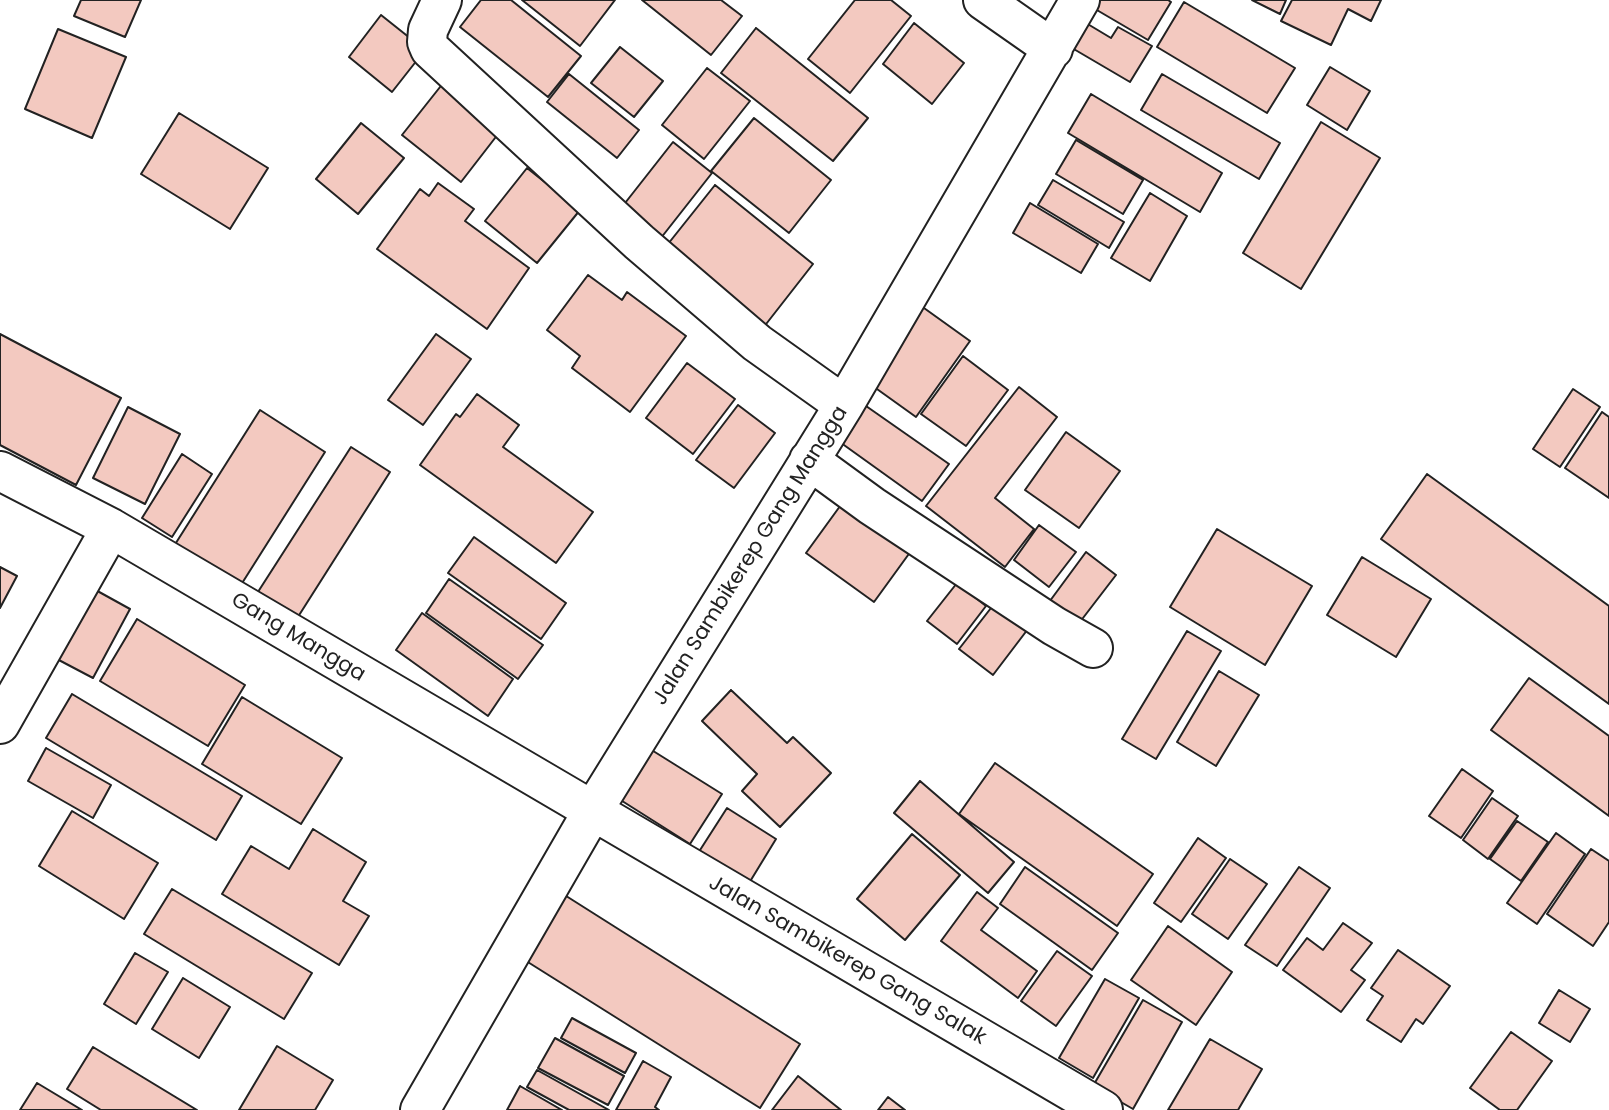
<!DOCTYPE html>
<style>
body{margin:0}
canvas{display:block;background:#fff}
</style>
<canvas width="1609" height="1110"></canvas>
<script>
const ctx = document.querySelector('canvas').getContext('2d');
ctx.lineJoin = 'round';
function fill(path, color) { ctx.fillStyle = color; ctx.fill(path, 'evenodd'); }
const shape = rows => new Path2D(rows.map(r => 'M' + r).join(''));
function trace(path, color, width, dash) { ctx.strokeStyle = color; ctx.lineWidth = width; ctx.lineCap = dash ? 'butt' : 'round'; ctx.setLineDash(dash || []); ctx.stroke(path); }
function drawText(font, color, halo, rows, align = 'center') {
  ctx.font = font + ' Poppins,sans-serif'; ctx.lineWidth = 5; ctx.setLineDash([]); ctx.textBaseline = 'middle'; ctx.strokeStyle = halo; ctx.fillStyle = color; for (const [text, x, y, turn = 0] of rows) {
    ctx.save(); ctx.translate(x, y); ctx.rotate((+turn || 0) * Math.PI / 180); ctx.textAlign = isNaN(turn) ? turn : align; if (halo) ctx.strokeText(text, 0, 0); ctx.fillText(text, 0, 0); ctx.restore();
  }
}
const building = shape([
 [81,0,141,0,125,37,74,16,81,0],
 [481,0,511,0,581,56,548,97,460,27,481,0],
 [522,0,615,0,580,46,522,0],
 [642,0,721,0,742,16,711,55,642,0],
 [855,0,891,0,911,16,850,93,808,59,855,0],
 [1094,0,1168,0,1171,2,1148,40,1090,6,1094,0],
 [1252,0,1286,0,1280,14,1252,0],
 [1292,0,1381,0,1371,21,1348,9,1331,45,1281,21,1292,0],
 [1184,2,1295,68,1267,113,1157,47,1184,2],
 [381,15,425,50,392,92,349,57,381,15],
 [914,23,964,63,932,104,883,64,914,23],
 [1086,23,1111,38,1118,27,1152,46,1130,82,1072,48,1086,23],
 [756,28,868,118,833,161,721,73,756,28],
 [58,29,126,57,92,138,25,109,58,29],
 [620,47,663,81,634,117,591,83,620,47],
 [1330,67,1370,91,1347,130,1307,105,1330,67],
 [707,68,750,101,704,159,662,125,707,68],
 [569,74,639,130,617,158,547,102,569,74],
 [1162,74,1280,143,1259,179,1141,110,1162,74],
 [444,82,502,129,461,182,402,135,444,82],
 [1091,94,1222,173,1200,212,1068,133,1091,94],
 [179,113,268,168,230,229,141,174,179,113],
 [754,118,831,180,789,233,711,171,754,118],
 [1321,122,1380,158,1301,289,1243,253,1321,122],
 [361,123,404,158,358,214,316,179,361,123],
 [1076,140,1143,180,1123,214,1056,174,1076,140],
 [673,142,712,173,657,243,618,212,673,142],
 [527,168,580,210,537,263,485,221,527,168],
 [1053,180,1124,222,1109,248,1038,205,1053,180],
 [438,183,474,209,465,221,529,268,487,329,377,249,420,189,429,196,438,183],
 [715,185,813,264,763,328,664,249,715,185],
 [1150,193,1187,216,1150,281,1111,258,1150,193],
 [1030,203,1098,244,1081,273,1013,233,1030,203],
 [588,275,622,300,627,292,686,336,630,412,572,368,580,356,547,330,588,275],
 [917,303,970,341,916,417,863,379,917,303],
 [0,334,121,398,76,485,0,445,0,334],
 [436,334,471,359,423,425,388,400,436,334],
 [963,356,1008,390,966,446,921,414,963,356],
 [687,363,735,399,693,454,646,418,687,363],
 [1019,387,1057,417,995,498,1034,529,1005,567,926,506,1019,387],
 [1573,389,1600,407,1560,467,1533,449,1573,389],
 [477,394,519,425,503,447,593,512,556,563,420,465,456,414,460,417,477,394],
 [856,399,949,464,922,501,830,435,856,399],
 [738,405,775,433,734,488,696,460,738,405],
 [128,407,180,434,145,504,93,478,128,407],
 [260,410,325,452,239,588,174,546,260,410],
 [1602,412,1609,417,1609,498,1565,468,1602,412],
 [1066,432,1120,471,1079,528,1025,490,1066,432],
 [351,447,390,472,296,620,256,595,351,447],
 [182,454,212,474,172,537,142,518,182,454],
 [1427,474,1609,606,1609,704,1381,539,1427,474],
 [843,502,911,551,874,602,806,553,843,502],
 [1039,525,1076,552,1049,587,1014,560,1039,525],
 [1217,529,1312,586,1265,665,1170,607,1217,529],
 [474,537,566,603,541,639,448,573,474,537],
 [1086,552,1116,575,1073,631,1044,609,1086,552],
 [1362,557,1431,599,1396,657,1327,615,1362,557],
 [0,567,17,576,0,608,0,567],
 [449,579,543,645,518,679,426,613,449,579],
 [957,583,986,606,957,644,927,621,957,583],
 [92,588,130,609,93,678,55,658,92,588],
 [998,599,1031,625,993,675,959,649,998,599],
 [422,613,513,679,488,716,396,650,422,613],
 [137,619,245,685,208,746,100,681,137,619],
 [1187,631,1221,651,1156,759,1122,739,1187,631],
 [1219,671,1259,695,1216,766,1177,742,1219,671],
 [1529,678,1609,736,1609,816,1491,730,1529,678],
 [731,690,787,743,793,737,831,773,780,827,742,791,757,774,702,721,731,690],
 [72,694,242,796,216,840,46,738,72,694],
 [242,697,342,758,301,824,202,764,242,697],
 [46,748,111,785,93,818,28,781,46,748],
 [650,749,722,794,690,844,619,799,650,749],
 [995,763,1153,874,1117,926,959,814,995,763],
 [1462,769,1493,791,1461,838,1429,816,1462,769],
 [920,781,1014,862,988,893,894,813,920,781],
 [1492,798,1518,816,1488,859,1463,840,1492,798],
 [727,808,776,839,743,893,693,861,727,808],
 [72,811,158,863,124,919,39,866,72,811],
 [1517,821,1548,842,1521,881,1490,859,1517,821],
 [313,829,366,862,343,901,369,916,339,965,222,894,251,846,289,869,313,829],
 [1556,833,1585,854,1537,924,1507,903,1556,833],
 [912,834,960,875,905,940,857,899,912,834],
 [1198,838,1226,858,1181,922,1154,903,1198,838],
 [1591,849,1609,861,1609,922,1593,946,1547,914,1591,849],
 [1230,859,1267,884,1228,939,1192,914,1230,859],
 [1025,867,1118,933,1092,970,1000,904,1025,867],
 [1299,867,1330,888,1277,966,1245,945,1299,867],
 [172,889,312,973,284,1019,144,934,172,889],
 [977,892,998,908,981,930,1037,971,1018,998,941,941,977,892],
 [563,894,800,1044,760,1108,523,959,563,894],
 [1343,923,1372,943,1351,970,1365,980,1341,1012,1283,970,1307,938,1323,950,1343,923],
 [1168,926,1232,972,1196,1025,1131,980,1168,926],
 [1398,950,1450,986,1423,1024,1416,1019,1401,1042,1367,1020,1383,996,1371,988,1398,950],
 [1057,951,1092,976,1056,1026,1021,1001,1057,951],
 [135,953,168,972,136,1024,104,1004,135,953],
 [183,978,230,1007,199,1058,152,1029,183,978],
 [1105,979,1139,998,1093,1078,1059,1058,1105,979],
 [1559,990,1590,1009,1570,1042,1539,1023,1559,990],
 [1143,1000,1182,1022,1133,1109,1093,1086,1143,1000],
 [572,1018,636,1053,625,1073,561,1038,572,1018],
 [1511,1032,1552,1061,1517,1110,1500,1110,1470,1088,1511,1032],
 [555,1038,624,1076,608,1105,538,1068,555,1038],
 [1210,1039,1262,1069,1238,1110,1168,1110,1210,1039],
 [277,1046,333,1080,315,1110,239,1110,277,1046],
 [93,1047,197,1110,101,1110,67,1089,93,1047],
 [643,1061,671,1077,655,1107,659,1110,616,1110,643,1061],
 [537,1070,609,1110,569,1110,527,1087,537,1070],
 [798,1076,841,1110,772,1110,798,1076],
 [37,1083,82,1110,20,1110,37,1083],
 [520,1086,562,1110,507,1110,520,1086],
 [888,1097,905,1110,878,1110,888,1097]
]);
fill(building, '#f3c9c0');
trace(building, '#222', 2);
const street = shape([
 [442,0,428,30,427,42,430,49,639,242,757,343,844,405],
 [983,0,1053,49],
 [809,460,872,506,1054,626,1093,648],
 [0,471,111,528,1103,1110],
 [0,724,111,528],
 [420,1110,592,812,844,405,1080,0]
]);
trace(street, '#222', 42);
trace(street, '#fff', 38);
drawText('21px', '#222', '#fff', [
 ["Jalan Sambikerep Gang Mangga",751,556,-58],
 ["Gang Mangga",298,638,31],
 ["Jalan Sambikerep Gang Salak",847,961,30]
]);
</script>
